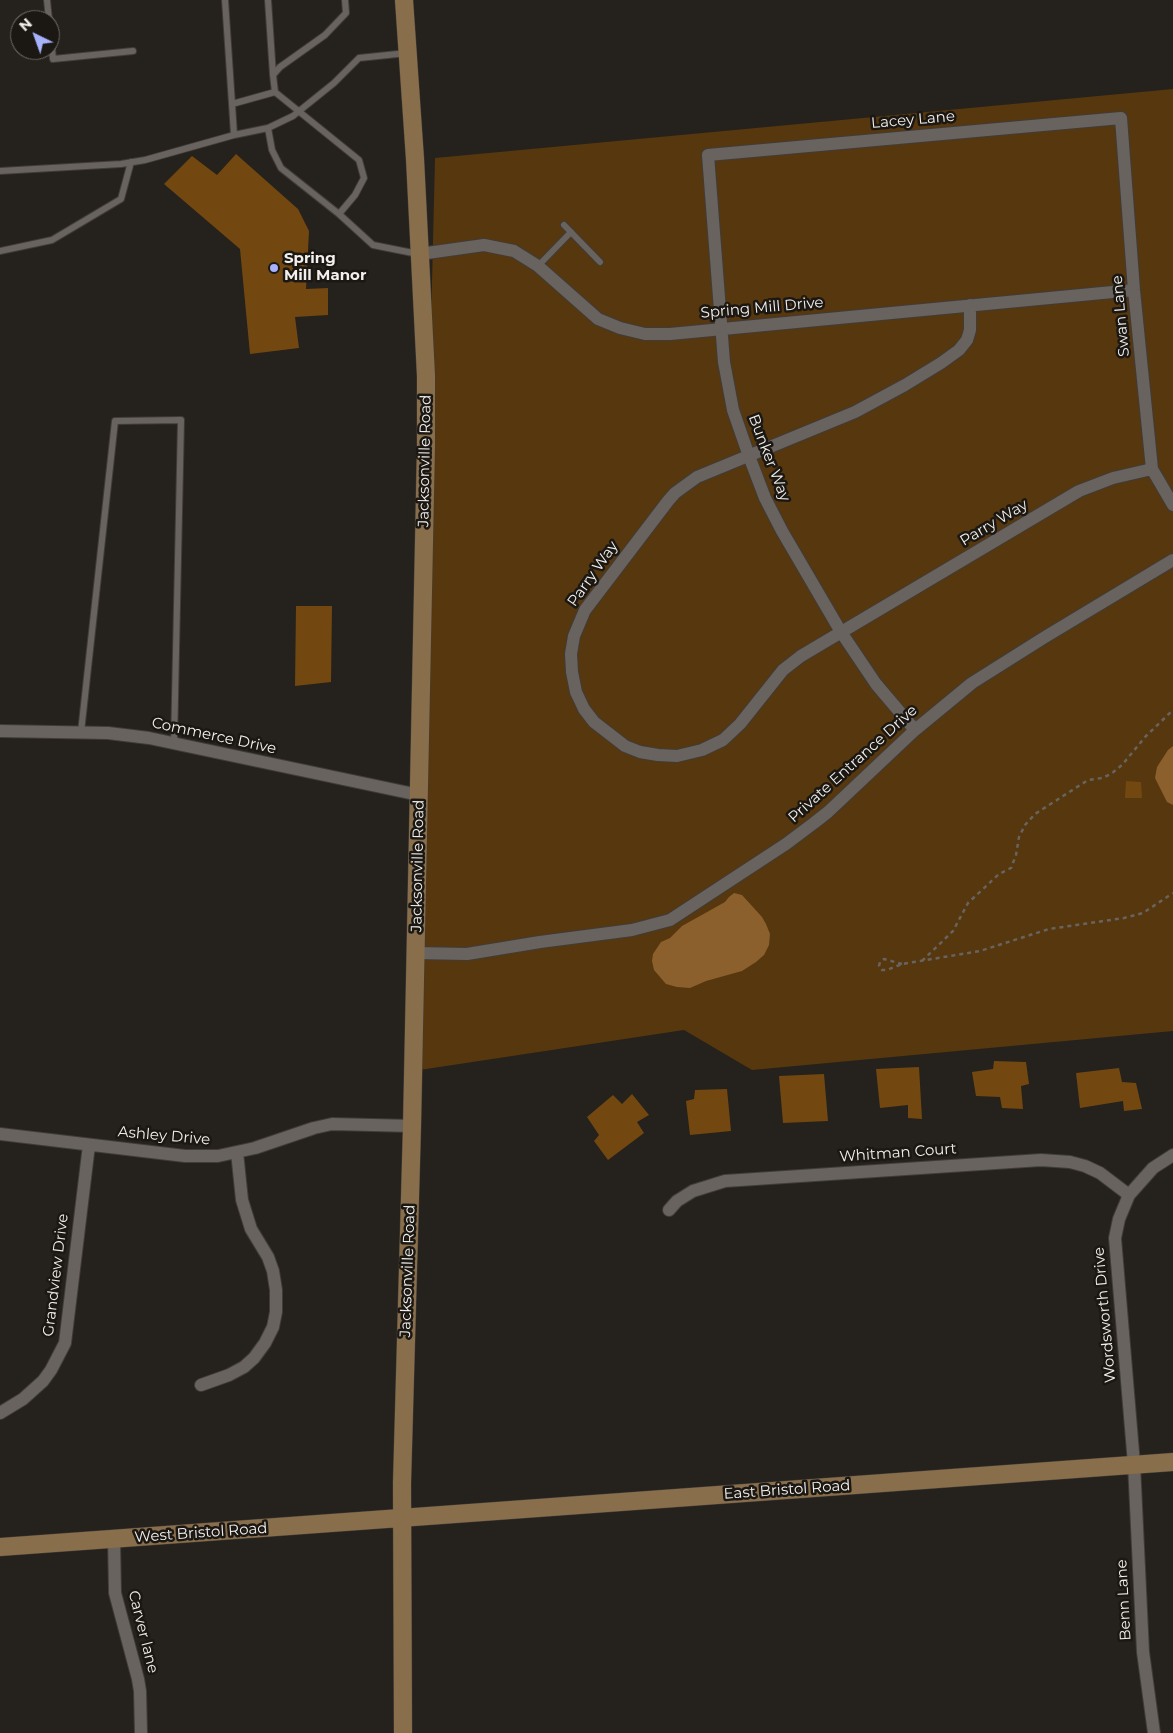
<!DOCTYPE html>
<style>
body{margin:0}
#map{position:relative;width:1173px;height:1733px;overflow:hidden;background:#25211c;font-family:Montserrat,sans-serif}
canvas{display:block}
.north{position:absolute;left:10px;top:10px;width:50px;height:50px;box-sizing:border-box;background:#1b1713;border:1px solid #716d6a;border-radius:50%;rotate:318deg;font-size:14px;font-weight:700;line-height:20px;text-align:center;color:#f2efec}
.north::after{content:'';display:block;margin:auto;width:18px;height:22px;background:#a7b1fc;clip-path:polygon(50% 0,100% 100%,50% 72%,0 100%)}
</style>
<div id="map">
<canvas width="1173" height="1733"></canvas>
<div class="north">N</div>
</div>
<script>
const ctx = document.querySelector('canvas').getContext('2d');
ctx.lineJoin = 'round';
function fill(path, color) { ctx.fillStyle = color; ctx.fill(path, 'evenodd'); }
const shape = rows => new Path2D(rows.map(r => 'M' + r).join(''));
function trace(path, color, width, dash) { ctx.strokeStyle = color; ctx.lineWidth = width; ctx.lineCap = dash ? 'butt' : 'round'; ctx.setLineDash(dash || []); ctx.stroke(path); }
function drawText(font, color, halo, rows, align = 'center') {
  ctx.font = font + ' Montserrat,sans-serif'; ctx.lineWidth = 5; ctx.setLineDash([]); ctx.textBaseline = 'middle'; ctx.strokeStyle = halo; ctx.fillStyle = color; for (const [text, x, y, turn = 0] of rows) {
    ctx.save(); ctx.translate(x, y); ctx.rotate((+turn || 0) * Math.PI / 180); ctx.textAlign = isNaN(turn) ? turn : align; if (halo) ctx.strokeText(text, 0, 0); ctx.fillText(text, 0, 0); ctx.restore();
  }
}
fill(shape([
 [1173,89,1173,1031,752,1070,684,1030,413,1071,435,158]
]), '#57370e');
fill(shape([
 [1173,746,1173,805,1167,802,1155,778,1157,767,1168,750],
 [734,893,742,895,762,917,766,924,770,934,769,945,764,955,756,962,742,971,706,981,690,988,677,987,666,984,654,970,652,961,653,954,661,942,670,938,682,926,725,902,729,897]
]), '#8b602c');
fill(shape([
 [236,154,298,209,309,231,306,289,328,288,328,315,295,317,299,348,250,354,240,249,164,184,192,156,217,175],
 [296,606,332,606,331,682,295,686],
 [1126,781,1141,782,1142,798,1125,798],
 [994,1061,1026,1062,1029,1084,1021,1086,1023,1109,1002,1108,1000,1097,976,1096,972,1072,993,1069],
 [919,1067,922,1119,908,1118,908,1105,880,1108,876,1069],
 [1119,1068,1122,1082,1136,1083,1142,1109,1124,1111,1123,1101,1080,1108,1076,1073],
 [824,1074,828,1121,783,1123,779,1076],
 [727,1089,731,1131,690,1135,686,1101,694,1099,695,1090],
 [632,1094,649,1115,637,1122,644,1133,608,1160,594,1141,599,1135,587,1117,613,1095,622,1104]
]), '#724810');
const lane = shape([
 [47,0,49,20],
 [225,0,232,104,275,92,273,75,280,67,325,35,346,13,345,0],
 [268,0,273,75],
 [50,28,53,59,133,51],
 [275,92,359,160,364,178,355,195,339,214],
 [268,128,272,150,281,168,339,214,373,245,418,254],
 [234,135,268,128,293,116,334,83,359,58,407,53],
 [0,171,121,164,145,160,234,135,232,104],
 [564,225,600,262],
 [0,251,52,240,121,199,131,162],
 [538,266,571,232],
 [81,732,115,421,181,420,174,744]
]);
const street = shape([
 [420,254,484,245,514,251,538,266,598,319,620,328,645,334,670,334,1134,290],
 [970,305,970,330,967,340,959,350,941,363,905,385,855,412,697,477,675,493,668,501,585,610,574,636,571,654,572,672,576,692,584,709,594,722,625,746,640,752,658,755,677,756,702,750,723,740,740,724,783,670,801,656,1079,491,1113,478,1152,469],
 [915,730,876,684,841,632,782,531,765,498,749,456,733,410,724,362,708,155,1121,118,1134,290,1152,469,1173,505],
 [0,731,108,733,149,738,419,795],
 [416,953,467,954,540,942,632,930,670,920,786,844,814,823,828,812,915,730,972,683,1045,637,1173,560],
 [0,1134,185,1156,218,1156,255,1148,314,1128,332,1124,412,1126],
 [669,1210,677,1201,693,1191,725,1181,1041,1160,1070,1162,1085,1166,1100,1173,1129,1195],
 [201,1385,229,1375,244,1367,254,1358,265,1343,273,1327,276,1312,276,1290,273,1271,268,1257,251,1229,242,1200,237,1152],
 [0,1413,23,1399,43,1381,51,1370,65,1343,89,1145],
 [114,1539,115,1593,138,1679,140,1691,141,1733],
 [1154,1733,1143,1652,1134,1464,1115,1238,1119,1219,1129,1195,1153,1168,1173,1155]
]);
const secondary = shape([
 [0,1547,1173,1462],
 [403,1733,402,1483,412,1126,426,445,426,376,415,159,404,0]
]);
trace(lane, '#403c39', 8);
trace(street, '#403c39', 14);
trace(secondary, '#403c39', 19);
trace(shape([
 [922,961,953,931,968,903,999,874,1011,868,1016,855,1019,837,1025,825,1035,814,1088,780,1102,778,1111,774,1122,765,1146,736,1173,710],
 [902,964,884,959,880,962,879,966,882,970,887,970,902,964,980,951,1049,929,1124,918,1143,913,1173,893]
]), '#67645f', 2.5, [4, 4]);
trace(lane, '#68635e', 6);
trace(street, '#68635e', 12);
trace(secondary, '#886e4b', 18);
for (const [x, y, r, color] of [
 [274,268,5,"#a7b1fc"]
]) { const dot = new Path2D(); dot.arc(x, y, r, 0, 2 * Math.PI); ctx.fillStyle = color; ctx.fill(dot); trace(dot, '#1b1713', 2); }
drawText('15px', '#f2efec', '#1b1713', [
 ["Lacey Lane",913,120,-5],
 ["Spring Mill Drive",762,308,-5],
 ["Swan Lane",1121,316,-95],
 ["Bunker Way",769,458,69],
 ["Jacksonville Road",425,461,-89],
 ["Parry Way",994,523,-31],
 ["Parry Way",593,574,-55],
 ["Commerce Drive",214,736,12],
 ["Private Entrance Drive",853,764,-42],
 ["Jacksonville Road",418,866,-89],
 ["Ashley Drive",164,1136,5],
 ["Whitman Court",898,1153,-4],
 ["Jacksonville Road",408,1271,-88],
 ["Grandview Drive",56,1275,-83],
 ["Wordsworth Drive",1105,1315,-95],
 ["East Bristol Road",787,1490,-4],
 ["West Bristol Road",201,1533,-4],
 ["Benn Lane",1124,1600,-93],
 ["Carver lane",143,1632,76]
]);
drawText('bold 15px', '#f2efec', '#1b1713', [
 ["Spring",284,259],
 ["Mill Manor",284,276]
], 'left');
</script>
